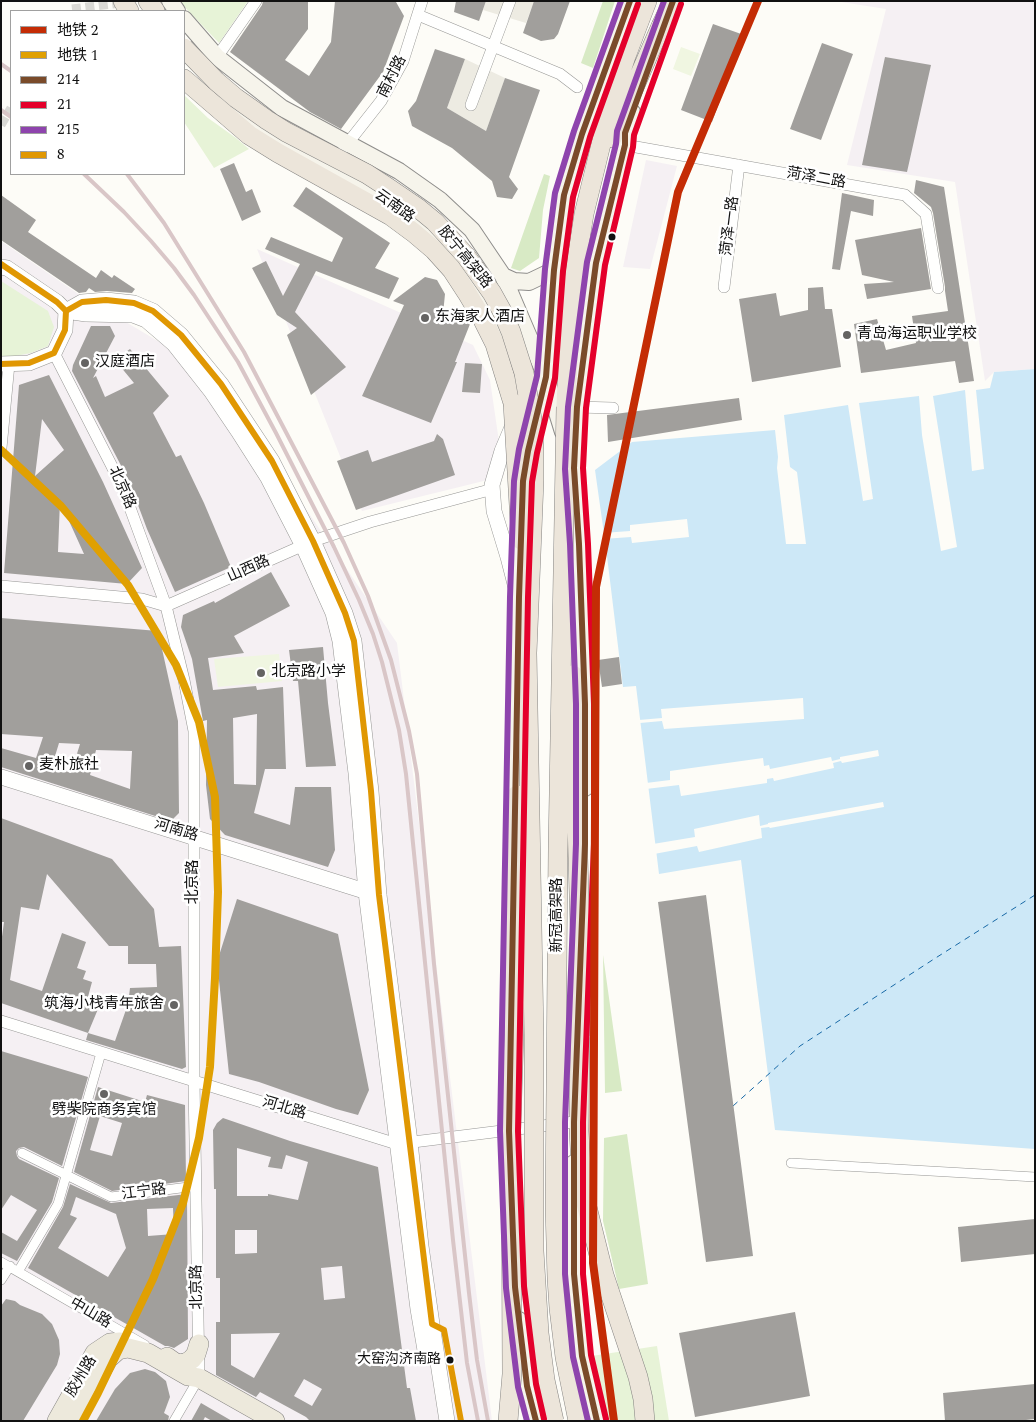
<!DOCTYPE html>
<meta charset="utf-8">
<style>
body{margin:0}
#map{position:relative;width:1036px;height:1422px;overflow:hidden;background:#fdfcf7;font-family:Spectral,"Noto Sans SC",serif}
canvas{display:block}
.frame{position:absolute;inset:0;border:2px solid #111;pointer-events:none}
.legend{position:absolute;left:10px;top:10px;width:175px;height:165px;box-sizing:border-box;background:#fff;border:1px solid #a0a0a0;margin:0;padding:6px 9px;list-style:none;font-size:15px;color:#111}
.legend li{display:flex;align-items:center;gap:10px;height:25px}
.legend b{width:25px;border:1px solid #a0a0a0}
</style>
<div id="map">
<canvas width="1036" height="1422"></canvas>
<div class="frame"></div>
<ul class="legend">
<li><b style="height:6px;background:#c42c05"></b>地铁 2</li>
<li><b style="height:6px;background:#e0a002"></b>地铁 1</li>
<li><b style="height:6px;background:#7a4b2a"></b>214</li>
<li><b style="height:6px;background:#e4002b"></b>21</li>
<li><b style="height:6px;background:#8e44ad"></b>215</li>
<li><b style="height:6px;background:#e09702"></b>8</li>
</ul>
</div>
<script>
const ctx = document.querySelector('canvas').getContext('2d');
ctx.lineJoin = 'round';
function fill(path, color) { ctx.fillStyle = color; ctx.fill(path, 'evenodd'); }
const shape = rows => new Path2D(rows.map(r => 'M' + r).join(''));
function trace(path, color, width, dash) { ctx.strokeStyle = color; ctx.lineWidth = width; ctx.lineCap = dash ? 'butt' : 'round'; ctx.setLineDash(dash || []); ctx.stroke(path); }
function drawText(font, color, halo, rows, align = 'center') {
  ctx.font = font + ' Spectral,"Noto Sans SC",serif'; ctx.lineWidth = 5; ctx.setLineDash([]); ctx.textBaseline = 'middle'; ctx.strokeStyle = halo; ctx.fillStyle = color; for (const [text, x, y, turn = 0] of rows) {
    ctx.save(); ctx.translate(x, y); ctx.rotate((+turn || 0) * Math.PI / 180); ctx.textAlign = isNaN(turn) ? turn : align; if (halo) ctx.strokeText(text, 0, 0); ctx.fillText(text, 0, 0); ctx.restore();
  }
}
fill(shape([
 [835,1,1035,1,1035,369,994,372,985,381,955,182,847,165,886,9],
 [646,160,677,166,650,269,623,267],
 [1,241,77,293,215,375,397,643,492,1421,1,1421],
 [257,249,473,345,490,380,504,476,362,511]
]), '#f5f0f3');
fill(shape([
 [179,1,248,1,219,43],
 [184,95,208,118,236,138,249,149,214,168,184,122],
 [1,281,48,311,54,327,48,346,31,353,10,357,1,356],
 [657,1346,669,1421,605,1421,585,1357]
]), '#e7f3d7');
fill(shape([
 [603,1,615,1,593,68,581,63],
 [544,174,550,176,543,210,539,258,520,271,511,268],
 [603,955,622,1091,605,1093],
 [627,1134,648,1284,619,1289,603,1221,604,1138]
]), '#d8eac5');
fill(shape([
 [681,47,700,54,691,76,673,69],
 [279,654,282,681,218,687,214,659]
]), '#f0f6e1');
fill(shape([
 [486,1,534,1,526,23,483,10],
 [465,59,505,78,486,131,447,108]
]), '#edebe2');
fill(shape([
 [1035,369,1035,1149,775,1130,741,860,659,874,636,686,623,687,606,548,595,470,632,442,775,430,778,457,777,468,786,544,806,544,797,472,790,467,784,415,848,405,863,501,873,499,859,403,919,396,922,435,941,551,957,547,933,396,965,390,972,471,984,469,976,390,990,388,994,372]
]), '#cde8f7');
fill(shape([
 [687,519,689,537,632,543,631,537,603,539,603,533,630,531,630,525],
 [803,698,804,719,664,729,662,721,640,723,639,720,662,718,661,709],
 [878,750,879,756,842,763,841,761,833,763,834,768,774,781,773,778,767,779,767,783,681,796,679,785,646,789,646,783,670,780,670,771,763,758,764,766,769,765,770,769,831,757,832,761,840,759,840,757],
 [883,802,884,807,770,828,769,827,761,828,762,838,699,852,697,846,654,854,653,844,695,837,694,829,759,815,760,826,768,824,768,823]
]), '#fdfcf7');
trace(shape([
 [733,1106,800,1046,934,959,1035,895]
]), '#1768a6', 1, [6, 5]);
fill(shape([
 [263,1,308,1,308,29,285,60,309,76,331,42,335,1,392,1,396,2,404,16,383,72,341,129,310,112,230,52,262,5],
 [456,1,486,1,479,21,454,12],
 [534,1,570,1,558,34,554,39,541,41,523,33],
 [713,24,744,35,712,122,681,110],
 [822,43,853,54,821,140,790,129],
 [435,49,465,59,447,108,486,131,505,78,540,90,509,177,518,189,512,199,497,197,492,181,452,148,412,126,408,111,416,101],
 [885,57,931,65,907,172,862,165],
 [234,163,246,192,252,189,261,212,242,221,220,169],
 [916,180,944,187,974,381,959,383,955,361,861,373,854,324,877,319,886,350,916,343,912,316,948,311,945,291,945,287,933,213,931,207,914,193],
 [306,187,390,243,375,268,399,278,389,299,316,271,295,312,346,367,311,395,287,335,297,328,277,315,252,268,266,261,283,296,300,264,265,249,271,237,332,262,343,238,293,206],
 [842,193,874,200,873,216,851,211,840,270,832,269],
 [1,195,36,220,28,232,96,278,101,270,112,278,114,275,135,289,132,293,107,291,95,292,89,288,86,292,79,293,1,240],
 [921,228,931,289,867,299,864,284,894,282,862,275,855,240],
 [425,277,437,280,445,294,443,314,470,324,455,362,457,362,431,423,362,396,404,305,393,301],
 [823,287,825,309,832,309,841,367,752,382,739,299,776,293,780,316,808,310,808,288],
 [91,326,110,326,115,336,93,378,96,376,105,397,134,383,115,360,130,349,169,396,153,413,176,457,181,455,204,503,231,567,175,592,147,529,129,481,72,371,73,365],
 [465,363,482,364,480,393,462,392],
 [49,375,103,482,142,568,127,584,4,573,19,385],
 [42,419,64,450,35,476],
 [60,501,84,554,58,552],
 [739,398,742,420,608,442,607,415],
 [437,434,443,439,455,475,356,510,337,461,368,450,372,462,434,441],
 [271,572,290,606,234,636,244,653,208,658,213,690,256,686,257,690,283,687,286,769,265,769,254,813,290,825,295,787,331,787,335,850,328,867,225,835,210,819,206,785,207,720,203,721,192,659,181,627,183,615,214,601,215,603],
 [257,714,256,785,234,784,233,718],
 [1,618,158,631,178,721,179,813,171,821,1,767,1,748,36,758,43,737,1,734],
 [59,743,80,744,71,773,52,766],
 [96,750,132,751,130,789,90,775],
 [323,647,328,703,336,766,306,767,298,681,293,681,289,650],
 [619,657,622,684,602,687,598,660],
 [1,818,112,859,154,909,159,947,181,946,186,1067,182,1069,86,1040,88,1033,1,1003,1,944,4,922,1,922],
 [47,874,109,946,128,946,128,964,156,964,157,987,130,988,128,1004,115,1041,88,1033,98,1009,86,1004,92,982,83,979,86,971,77,968,86,942,62,933,42,991,10,980,21,907,39,910],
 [706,895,753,1256,706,1262,658,902],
 [237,899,338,934,369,1090,358,1115,336,1109,259,1082,229,1074,217,962],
 [1,1051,88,1077,62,1166,24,1147,19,1148,16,1151,17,1156,19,1159,59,1178,52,1202,17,1261,1,1253,1,1232,17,1241,37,1210,11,1195,1,1210],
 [98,1087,145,1102,147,1095,185,1105,186,1181,112,1191,74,1172],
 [100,1116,122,1123,112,1156,90,1150],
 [223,1118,290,1141,378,1167,407,1388,410,1388,416,1421,310,1421,306,1417,260,1392,256,1397,216,1375,216,1322,220,1322,220,1278,216,1278,216,1189,214,1189,213,1130,217,1123],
 [237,1148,271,1157,268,1167,282,1169,286,1155,308,1162,298,1200,268,1194,268,1196,237,1196],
 [235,1230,257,1230,257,1253,235,1254],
 [342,1266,345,1298,324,1300,321,1268],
 [280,1333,254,1378,231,1365,231,1334],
 [304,1379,322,1389,312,1406,294,1396],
 [70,1184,111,1203,187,1194,188,1339,174,1348,168,1346,165,1346,28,1268,63,1207],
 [76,1197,116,1214,126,1248,108,1277,58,1248,77,1218,70,1215],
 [173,1208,174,1234,148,1236,147,1209],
 [1035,1219,1035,1254,961,1262,958,1227],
 [6,1299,15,1301,20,1305,42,1314,52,1324,59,1340,60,1354,57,1365,23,1421,1,1421,1,1306],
 [795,1312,810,1396,695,1417,679,1333],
 [145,1369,155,1372,166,1381,170,1397,164,1413,169,1416,168,1421,96,1421,115,1389,130,1373],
 [1035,1384,1035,1419,1017,1421,945,1421,943,1393],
 [201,1403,232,1421,212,1421,205,1417,203,1421,191,1421]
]), '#a19f9c');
trace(shape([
 [72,9,136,1],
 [1,125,11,108]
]), '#dad9d4', 9, [9, 4.5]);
const pedestrian = shape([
 [22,1153,111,1197,196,1186],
 [791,1163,1035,1177],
 [1,1262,145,1345],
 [19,1270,58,1204,101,1053],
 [1,1280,10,1266],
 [174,1421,199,1378]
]);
const minor = shape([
 [418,15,560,74,577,87],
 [217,57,256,1],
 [471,105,510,1],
 [625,145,905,195,926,214,938,288],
 [344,148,381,101,403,61,422,1],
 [724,287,739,165],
 [54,353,122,486,166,606,184,680,194,731,194,1082,199,1378],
 [577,407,613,408],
 [1,448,9,364],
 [1,586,142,599,166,606,313,541,370,522,493,489],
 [1,1021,397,1144,574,1122]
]);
const tertiary = shape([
 [1,267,7,268,57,302,66,311,65,330,54,353,29,363,1,364],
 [66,311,82,302,106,300,134,303,153,311,181,335,221,384,272,461,313,541,345,613,354,641,371,791,379,895,410,1142,421,1246,432,1324,447,1421],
 [66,311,86,314,133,315,146,320,174,344,211,391,238,431,268,478,303,546,333,613,340,641,343,667,356,773,366,892,418,1309,426,1356],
 [513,425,502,451,492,485,494,511,508,557,516,588],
 [1,777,374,894]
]);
const secondary = shape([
 [170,1,177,11],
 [184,19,217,57,282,108,399,171,440,200,472,230,503,276,546,377,563,432],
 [227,101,253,123,283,142,374,192,402,211,435,239,465,270,492,313,507,351],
 [503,276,514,281,529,282,554,270],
 [534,427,546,377,554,270,564,195,582,134,630,1],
 [585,788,585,704,579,544,574,468,577,407,596,263,625,145,625,133,632,112],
 [515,808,519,597,521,528],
 [574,1163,574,1274,582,1356,597,1421],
 [519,1320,527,1386,536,1421]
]);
const primary = shape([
 [167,1357,177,1364,186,1363,192,1359,196,1354,199,1344],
 [57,1421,95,1353,110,1343,120,1342],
 [73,1421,108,1359,118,1350,128,1348,148,1353,188,1376,199,1378,275,1421]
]);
const trunk = shape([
 [123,1,129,11],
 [148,1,155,11],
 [184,79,249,135,278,153,391,216,414,233,434,250,452,270,467,293,483,320,495,344,513,403],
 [612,138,661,26],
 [566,407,570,309,577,259,584,214,613,95,626,56,647,1],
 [580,1036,579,1131,581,1167,586,1203,604,1275,638,1377,643,1399,645,1421]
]);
trace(pedestrian, '#979795', 10);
trace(minor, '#979795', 12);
trace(tertiary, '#979795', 16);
trace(secondary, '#8e8d8b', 18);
trace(primary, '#858482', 20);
trace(trunk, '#858482', 20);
trace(pedestrian, '#fffffe', 9);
trace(minor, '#fffffe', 11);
trace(tertiary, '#fffffe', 15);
trace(secondary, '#f6f4eb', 16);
trace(primary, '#ede9dc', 19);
trace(trunk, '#ece5da', 19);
trace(shape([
 [1,64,11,71],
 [1,110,11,117],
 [84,174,124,212,151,241,174,268,194,295,238,362,276,433,334,547,359,600,373,634,382,662,399,730,406,774,453,1240,467,1363,478,1421],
 [127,174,164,223,244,352,344,543,368,596,391,660,409,731,417,774,434,964,469,1293,477,1360,488,1421]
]), '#d9c6c7', 4);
const primaryBridge = shape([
 [661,26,673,1]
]);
const trunkBridge = shape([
 [184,48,216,81,236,98,267,120,286,132,367,174,387,187,418,208,435,222,466,256,492,293,502,311,511,332,524,373,532,419,534,449,534,481,527,653,534,1035,534,1251,539,1333,545,1380,554,1421],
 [513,403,521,540],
 [566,407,558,849,555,1207,557,1278,559,1308,565,1357,578,1421],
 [573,675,580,931,580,1036],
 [508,1421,512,1374,511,1130,514,1035,517,795]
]);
trace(primaryBridge, '#858482', 20, []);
trace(trunkBridge, '#858482', 20, []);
trace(primaryBridge, '#ede9dc', 19);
trace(trunkBridge, '#ece5da', 19);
trace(shape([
 [536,1421,527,1386,515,1287,509,1131,519,597,523,481,528,451,546,377,554,270,564,195,582,134,630,1],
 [597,1421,582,1356,574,1274,574,1122,585,844,585,704,579,544,574,468,577,407,596,263,625,145,625,133,673,1]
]), '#7a4b2a', 6);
trace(shape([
 [544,1419,536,1384,524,1286,518,1131,528,597,532,482,537,453,555,378,563,271,573,197,590,137,638,4],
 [606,1419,591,1355,583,1274,583,1122,594,844,594,704,588,544,583,468,586,408,605,265,633,147,634,135,681,4]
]), '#e4002b', 6);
trace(shape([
 [527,1421,518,1387,506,1288,500,1131,510,597,514,481,519,449,537,376,545,269,555,193,574,131,621,1],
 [588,1421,573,1357,565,1274,565,1122,576,844,576,704,570,544,565,469,568,407,587,262,616,144,617,131,664,1]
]), '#8e44ad', 6);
trace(shape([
 [1,264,57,302,66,311,65,330,54,353,29,363,1,364],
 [66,311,82,302,106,300,134,303,153,311,181,335,221,384,272,461,313,541,345,613,354,641,371,791,379,895,432,1324,444,1330,461,1421]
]), '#e09702', 6);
trace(shape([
 [614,1421,593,1263,596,587,678,192,758,1]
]), '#c42c05', 8);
trace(shape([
 [1,450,61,506,128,585,176,665,199,722,215,797,218,892,215,978,210,1067,199,1138,183,1203,153,1279,98,1393,83,1421]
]), '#e0a002', 8);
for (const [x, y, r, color] of [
 [612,237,4.5,"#111"],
 [425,318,5,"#646362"],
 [847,335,5,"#646362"],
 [85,363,5,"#646362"],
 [261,673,5,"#646362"],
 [29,766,5,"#646362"],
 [174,1005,5,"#646362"],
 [104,1094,5,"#646362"],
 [450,1360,4.5,"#111"]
]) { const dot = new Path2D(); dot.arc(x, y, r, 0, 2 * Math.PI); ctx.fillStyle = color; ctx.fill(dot); trace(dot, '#fff', 2); }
drawText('14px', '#111', '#fff', [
 ["大窑沟济南路",441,1360]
], 'right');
drawText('15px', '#111', '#fff', [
 ["南村路",393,77,-63],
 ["菏泽二路",816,179,10],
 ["云南路",394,207,36],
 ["菏泽一路",731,226,-83],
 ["胶宁高架路",464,258,51],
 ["北京路",121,488,66],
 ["山西路",249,570,-24],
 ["河南路",176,831,17],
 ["北京路",194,882,-90],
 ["新冠高架路",558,915,-90],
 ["河北路",284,1109,17],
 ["江宁路",144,1193,-7],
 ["北京路",198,1287,-91],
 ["中山路",90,1314,30],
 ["胶州路",82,1377,-59]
]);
drawText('15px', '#111', '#fff', [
 ["东海家人酒店",435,318],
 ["青岛海运职业学校",857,335],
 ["汉庭酒店",95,363],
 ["北京路小学",271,673],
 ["麦朴旅社",39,766],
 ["筑海小栈青年旅舍",164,1005,"right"],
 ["劈柴院商务宾馆",104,1111,"center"]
], 'left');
</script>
